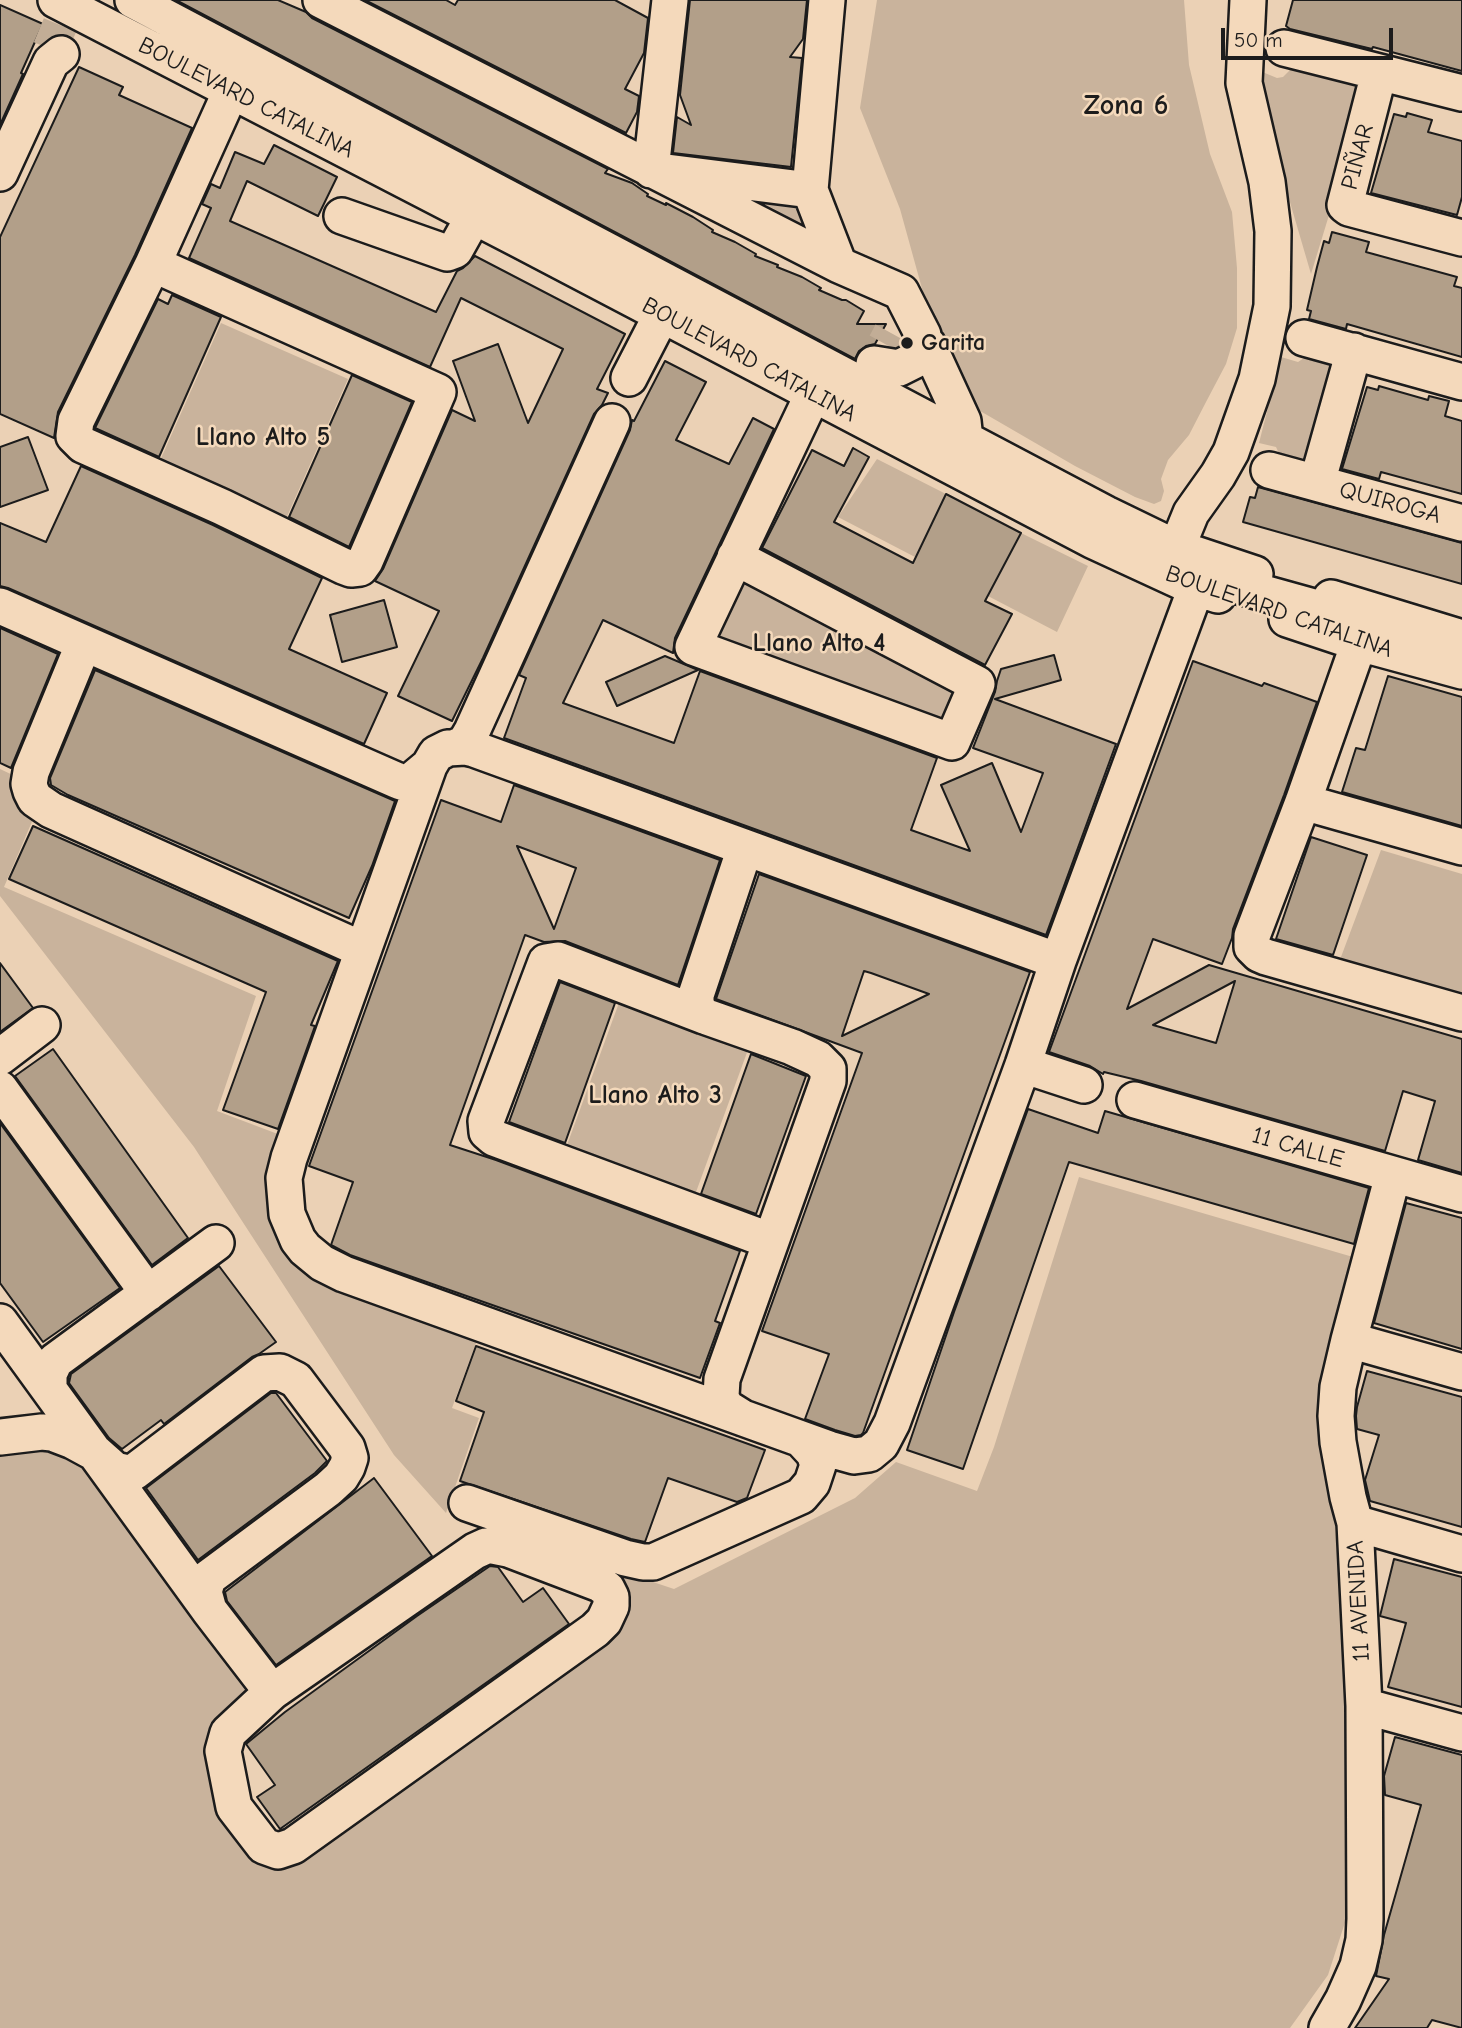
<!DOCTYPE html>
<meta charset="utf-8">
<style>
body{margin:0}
#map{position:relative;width:1462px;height:2028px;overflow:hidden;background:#ebd1b5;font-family:"Comic Neue",sans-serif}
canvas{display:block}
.scale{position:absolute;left:1221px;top:28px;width:172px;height:32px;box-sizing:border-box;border:4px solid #1c1c1c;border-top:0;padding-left:9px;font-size:21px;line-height:24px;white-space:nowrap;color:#1c1c1c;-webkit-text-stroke:5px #f4d9bb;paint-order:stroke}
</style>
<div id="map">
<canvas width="1462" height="2028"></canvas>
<div class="scale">50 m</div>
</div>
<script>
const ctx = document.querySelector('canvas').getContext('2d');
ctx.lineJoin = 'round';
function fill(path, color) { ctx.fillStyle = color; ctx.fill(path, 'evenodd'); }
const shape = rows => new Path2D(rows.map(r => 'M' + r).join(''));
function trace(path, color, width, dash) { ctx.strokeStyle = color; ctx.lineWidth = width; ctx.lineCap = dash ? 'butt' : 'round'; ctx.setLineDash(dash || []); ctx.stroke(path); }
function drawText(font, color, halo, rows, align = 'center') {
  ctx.font = font + ' "Comic Neue",sans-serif'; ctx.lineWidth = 5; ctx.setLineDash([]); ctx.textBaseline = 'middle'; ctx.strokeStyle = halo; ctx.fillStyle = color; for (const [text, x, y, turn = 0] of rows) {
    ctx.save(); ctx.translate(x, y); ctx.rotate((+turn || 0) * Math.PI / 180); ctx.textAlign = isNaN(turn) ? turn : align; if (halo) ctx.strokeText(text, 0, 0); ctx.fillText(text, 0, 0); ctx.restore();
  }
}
fill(shape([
 [877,0,1184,0,1189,65,1210,154,1232,212,1237,268,1237,328,1226,364,1206,402,1189,435,1168,460,1161,479,1164,491,1161,501,1154,504,1135,497,1075,466,975,408,926,303,900,209,860,108],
 [1297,66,1358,83,1366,94,1311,274,1256,86,1260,71,1277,78,1283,77,1291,69],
 [712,186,799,204,810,233],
 [221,323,348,379,285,521,158,465],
 [1316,350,1337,357,1307,465,1282,460,1276,447,1259,443,1281,357,1298,362],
 [877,459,946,494,915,557,838,517],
 [1021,533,1088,566,1057,632,988,596],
 [750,581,956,687,944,720,936,721,719,639,716,633,737,587],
 [0,769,17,777,34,817,4,887,256,996,217,1111,283,1136,278,1228,479,1335,452,1408,479,1418,446,1513,394,1455,194,1147,0,896],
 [1381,850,1462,874,1462,999,1338,965],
 [620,1000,749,1047,692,1203,563,1156],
 [1079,1177,1353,1257,1321,1432,1335,1526,1349,1705,1349,1910,1328,1975,1290,2028,0,2028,0,1445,76,1450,253,1690,226,1721,262,1854,611,1626,587,1560,674,1589,855,1498,896,1462,977,1491,994,1447]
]), '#c9b39c');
const building = shape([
 [176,0,278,0,306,12,312,18,608,169,605,173,632,183,648,194,647,196,666,205,666,203,693,217,713,230,712,232,735,242,756,254,755,256,778,265,777,267,802,277,821,288,819,290,842,300,846,300,864,311,857,324,886,324,875,344,866,346,859,351,855,359,176,0],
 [365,0,446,0,455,5,458,0,615,0,648,18,644,53,625,89,639,96,637,112,626,133,365,0],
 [690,0,807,0,803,39,790,57,802,58,791,167,673,153,677,117,691,125,680,95,690,0],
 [1293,0,1462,0,1462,71,1373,47,1372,49,1290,29,1286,26,1293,0],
 [0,5,43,24,21,73,23,74,0,125,0,5],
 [79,67,123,87,119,95,192,128,135,255,58,412,54,438,0,414,0,237,79,67],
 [1407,113,1432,120,1428,132,1462,141,1462,197,1457,215,1371,193,1394,114,1406,117,1407,113],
 [274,145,337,177,318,216,247,181,230,221,436,312,457,271,463,268,475,256,625,334,597,389,608,393,602,405,594,414,483,658,452,721,398,696,439,611,375,581,383,569,452,410,475,421,453,361,498,344,528,423,563,349,461,298,430,367,189,258,211,208,202,204,211,184,220,188,235,152,264,164,274,145],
 [1332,232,1369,242,1366,252,1457,277,1454,286,1462,288,1462,357,1347,324,1346,329,1309,319,1311,311,1307,310,1317,267,1324,241,1329,243,1332,232],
 [172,295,221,317,159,457,95,428,158,299,168,304,172,295],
 [665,361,706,382,676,440,729,464,753,418,774,429,675,638,673,653,603,620,563,703,674,743,700,671,937,758,911,830,970,851,941,785,992,763,1021,832,1043,773,973,748,995,692,997,681,1001,669,1054,655,1061,680,995,699,1116,744,1046,935,504,738,526,678,519,675,630,430,632,420,634,421,665,361],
 [352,375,412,402,349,547,289,517,352,375],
 [1379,386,1428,400,1429,396,1449,401,1445,416,1462,421,1462,494,1381,472,1379,479,1342,469,1367,387,1378,390,1379,386],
 [28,437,48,490,0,507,0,447,28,437],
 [853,448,869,457,834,522,913,563,946,494,1021,533,985,601,1012,614,985,665,762,548,812,450,844,466,853,448],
 [81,466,213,525,322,578,289,649,387,693,364,744,8,588,0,586,0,523,46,542,81,466],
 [1258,487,1462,543,1462,584,1243,522,1250,497,1255,498,1258,487],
 [384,600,397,647,342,662,330,615,384,600],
 [0,628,58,654,11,768,0,763,0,628],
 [665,656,698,670,617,706,606,682,665,656],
 [1193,661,1262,686,1264,683,1317,702,1284,795,1233,929,1232,938,1222,964,1153,939,1127,1009,1209,965,1462,1039,1462,1173,1418,1160,1435,1101,1403,1091,1385,1151,1141,1081,1104,1072,1103,1074,1090,1066,1049,1052,1193,661],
 [1235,981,1216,1043,1153,1025,1235,981],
 [95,670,395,801,372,866,349,918,68,795,51,785,50,778,95,670],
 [1388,676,1462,697,1462,826,1342,792,1356,748,1365,750,1388,676],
 [514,785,720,860,678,985,565,941,544,942,525,935,450,1145,496,1160,740,1251,715,1321,720,1323,700,1378,384,1267,350,1255,331,1245,353,1182,309,1166,441,800,501,822,514,785],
 [517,846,576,868,554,929,517,846],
 [33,826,338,961,311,1025,315,1026,278,1129,223,1110,266,992,9,879,33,826],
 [1311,837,1367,855,1333,955,1276,939,1311,837],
 [759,874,1030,972,885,1372,863,1433,861,1435,855,1436,835,1430,805,1419,829,1354,762,1331,862,1053,716,999,759,874],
 [864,971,871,973,929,994,842,1036,864,971],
 [0,963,33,1008,0,1032,0,963],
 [560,982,615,1003,565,1143,509,1122,560,982],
 [53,1049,188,1238,152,1265,15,1076,53,1049],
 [751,1054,806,1076,756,1214,701,1194,751,1054],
 [1028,1109,1098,1133,1105,1111,1369,1188,1354,1244,1069,1162,963,1469,907,1450,954,1312,1028,1109],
 [0,1123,120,1288,43,1342,0,1283,0,1123],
 [1406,1203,1462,1218,1462,1349,1374,1323,1406,1203],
 [219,1266,276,1342,259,1354,252,1357,164,1424,161,1420,122,1449,109,1438,69,1383,71,1374,219,1266],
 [476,1346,765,1450,747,1498,737,1502,668,1478,645,1542,631,1539,460,1481,484,1412,456,1401,476,1346],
 [1367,1371,1462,1397,1462,1527,1370,1501,1365,1480,1379,1435,1357,1429,1356,1416,1357,1407,1367,1371],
 [271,1393,276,1393,327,1461,315,1473,198,1560,146,1488,271,1393],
 [374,1478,432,1556,276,1665,227,1601,225,1592,374,1478],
 [1394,1559,1462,1577,1462,1707,1388,1687,1406,1623,1380,1616,1394,1559],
 [490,1566,498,1567,523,1602,543,1588,569,1624,280,1829,257,1797,275,1785,246,1744,285,1712,417,1616,490,1566],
 [1395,1737,1462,1755,1462,2028,1432,2020,1427,2028,1355,2028,1389,1979,1376,1976,1384,1935,1421,1805,1385,1795,1384,1776,1395,1737]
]);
fill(building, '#b29f89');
trace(building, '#1c1c1c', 2);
trace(shape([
 [50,49,60,25],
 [885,344,891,333]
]), '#c2ad96', 35, [35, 18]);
const minor = shape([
 [56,0,520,240,1092,540,1196,588,1218,595],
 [133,0,1106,514,1174,547,1255,574],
 [321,0,839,265,901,292,923,335],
 [670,0,651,170,810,190],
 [827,0,810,190,839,265],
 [1284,48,1462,93],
 [1379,73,1345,205,1349,208,1462,238],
 [0,173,51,62,61,54],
 [342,216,447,253,455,250,474,216],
 [153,264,438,392,365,561,360,568,351,569,343,566,222,507,83,445,74,436,76,421,153,264,231,91],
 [1304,338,1462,382],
 [928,345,963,421,965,440],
 [874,364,899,368,931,352],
 [629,378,662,314],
 [1269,470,1462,523],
 [1317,483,1354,351],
 [1174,547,1182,535,1191,513,1218,475,1231,452,1257,379,1272,306,1273,231,1267,182,1244,83,1248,0],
 [735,557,977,684,952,742,693,647,813,394],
 [1331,598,1462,638],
 [0,606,84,643],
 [1287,619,1359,643,1462,671],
 [1359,643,1303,802,1252,936,1252,947,1259,954,1266,957,1462,1013],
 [456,747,465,743,472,731,612,422],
 [1303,802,1462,847],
 [363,950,51,810,35,799,31,791,29,784,31,772,84,643,396,780,401,782,411,781,429,766],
 [1058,961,474,749,465,747,448,748,436,754,429,766,289,1158,284,1178,287,1214,298,1240,305,1249,322,1263,344,1274,829,1449,854,1456,869,1454,881,1444,892,1423,1023,1065,1058,961,1196,588,1231,584,1321,609,1334,609,1353,605],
 [704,1016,696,1007,696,995,745,848],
 [0,1057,42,1025],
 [1023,1065,1084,1085],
 [0,1089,148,1293],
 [1135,1100,1462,1194],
 [0,1322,209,1610,272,1692],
 [1349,1340,1462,1372],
 [49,1389,49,1374,55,1361,216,1243],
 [743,1418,727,1408,723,1402,721,1396,722,1379,828,1081,828,1069,818,1059,792,1047,704,1016,558,960,546,962,486,1121,487,1132,494,1138,771,1241],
 [0,1437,42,1432,52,1433,73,1441,97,1454,115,1470,129,1473,134,1472,264,1373,280,1372,296,1380,347,1448,350,1458,347,1467,341,1477,328,1489,208,1578,204,1592,209,1610],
 [467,1503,625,1558,643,1562,653,1562,801,1496,812,1483,818,1465,814,1453,801,1439],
 [1355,1523,1462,1554],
 [486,1546,493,1546,508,1549,600,1584,607,1589,611,1597,611,1606,604,1621,595,1630,293,1846,278,1851,264,1846,234,1807,223,1751,228,1733,272,1692,475,1551,486,1546],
 [1364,1706,1462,1733],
 [1327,2028,1343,2000,1358,1966,1364,1940,1365,1919,1364,1706,1355,1523,1348,1497,1338,1442,1336,1416,1338,1387,1349,1340,1393,1175]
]);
trace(minor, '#1c1c1c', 40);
trace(minor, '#f4d9bb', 35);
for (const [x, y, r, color] of [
 [907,343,7,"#1c1c1c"]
]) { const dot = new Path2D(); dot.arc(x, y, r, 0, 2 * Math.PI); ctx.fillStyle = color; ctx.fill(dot); trace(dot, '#f4d9bb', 2.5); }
drawText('24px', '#1c1c1c', '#f4d9bb', [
 ["BOULEVARD CATALINA",246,98,27],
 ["PIÑAR",1358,157,-75],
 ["BOULEVARD CATALINA",749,360,28],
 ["QUIROGA",1390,503,15],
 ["BOULEVARD CATALINA",1279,612,19],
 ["11 CALLE",1298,1148,16],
 ["11 AVENIDA",1359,1601,-93]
]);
drawText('bold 24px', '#1c1c1c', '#f4d9bb', [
 ["Garita",921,343]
], 'left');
drawText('bold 26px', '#1c1c1c', '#f4d9bb', [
 ["Llano Alto 5",263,438],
 ["Llano Alto 4",819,644],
 ["Llano Alto 3",655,1096]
]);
drawText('bold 28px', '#1c1c1c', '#f4d9bb', [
 ["Zona 6",1126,106]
]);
</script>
